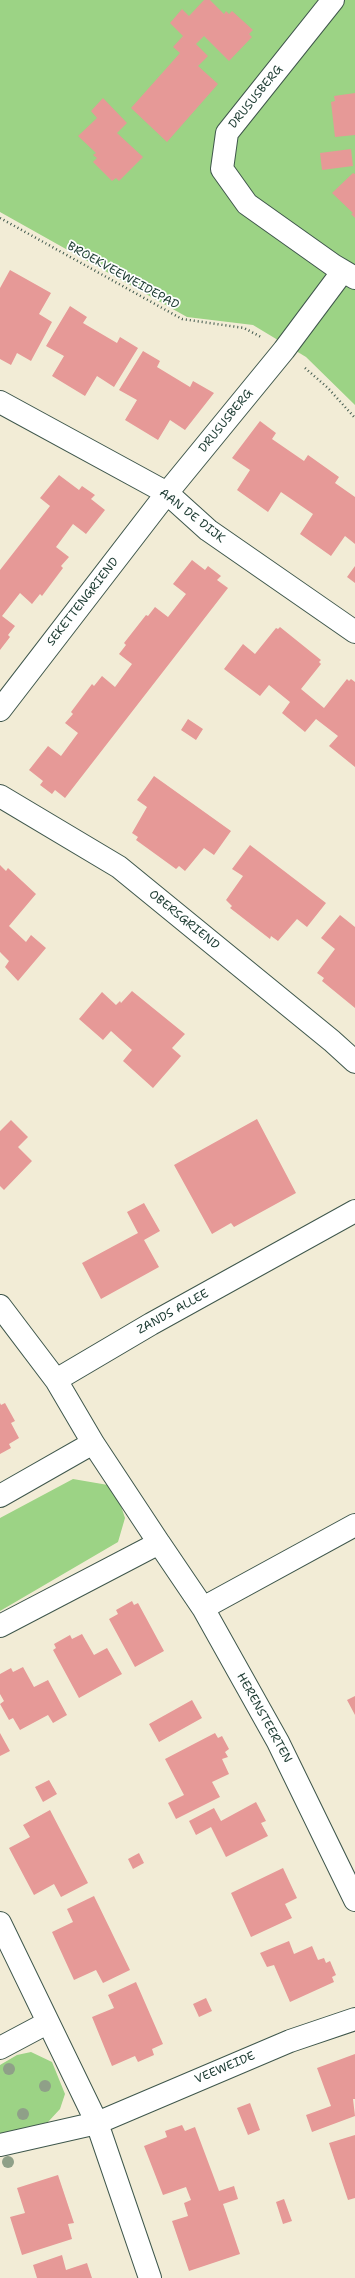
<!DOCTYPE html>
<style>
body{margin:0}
canvas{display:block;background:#f2ecd6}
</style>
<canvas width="355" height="2278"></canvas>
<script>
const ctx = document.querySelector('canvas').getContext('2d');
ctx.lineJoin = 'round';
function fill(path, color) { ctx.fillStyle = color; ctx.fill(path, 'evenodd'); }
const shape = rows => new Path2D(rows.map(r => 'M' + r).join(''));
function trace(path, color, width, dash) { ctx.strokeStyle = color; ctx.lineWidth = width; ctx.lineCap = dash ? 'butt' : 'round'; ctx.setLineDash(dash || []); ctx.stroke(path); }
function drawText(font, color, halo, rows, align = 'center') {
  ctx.font = font + ' "Shantell Sans",sans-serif'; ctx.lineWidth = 3.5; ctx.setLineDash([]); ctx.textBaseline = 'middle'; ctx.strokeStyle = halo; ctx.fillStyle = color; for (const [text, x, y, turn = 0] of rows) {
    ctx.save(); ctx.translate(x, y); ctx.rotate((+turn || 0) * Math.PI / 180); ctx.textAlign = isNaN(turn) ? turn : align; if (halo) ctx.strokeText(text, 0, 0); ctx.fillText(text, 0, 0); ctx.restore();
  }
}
fill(shape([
 [0,0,355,0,355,405,306,357,253,325,187,317,0,212],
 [73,1479,108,1485,118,1497,125,1518,118,1542,0,1611,0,1518],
 [31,2052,52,2062,65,2094,60,2109,48,2122,0,2135,0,2065,17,2055]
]), '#9cd385');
fill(shape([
 [204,0,210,0,224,14,226,11,229,14,232,11,253,30,249,34,252,37,229,61,204,36,196,44,208,56,198,66,218,84,167,142,131,108,180,53,173,47,183,36,170,23,182,9,189,16],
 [355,93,355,135,335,137,331,102,335,101,334,96],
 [103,98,127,123,117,133,143,157,119,181,116,178,112,181,93,162,97,158,93,155,96,153,78,136,97,118,91,111],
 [351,149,353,166,322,170,320,153],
 [353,173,355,174,355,218,351,214,353,213,332,193],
 [10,270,51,293,39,314,52,322,31,361,17,353,11,365,0,359,0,288],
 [70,306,87,317,83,323,117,343,120,337,138,348,114,387,97,376,85,396,52,376,64,356,46,346],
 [143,351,160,361,157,367,190,387,193,381,214,393,185,430,170,420,158,440,125,420,137,400,119,390],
 [260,421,276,433,272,439,304,461,308,455,339,477,335,483,355,497,355,544,345,536,331,556,300,534,313,514,281,492,268,512,237,490,250,470,232,458],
 [59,475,79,490,82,486,95,495,91,499,105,510,86,534,73,524,56,547,69,557,61,566,63,568,42,596,40,594,32,604,20,593,2,616,15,626,8,635,10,637,0,650,0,570,50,506,40,498],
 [192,560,205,570,208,566,221,576,217,580,228,588,65,798,55,790,52,794,40,785,43,781,29,770,48,746,61,756,78,733,65,723,73,714,71,712,92,684,94,686,102,676,115,687,132,664,119,654,126,645,124,643,146,615,148,616,155,607,168,617,186,594,173,584],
 [355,566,355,583,347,577],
 [280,627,321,660,319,662,321,664,301,689,324,708,347,679,349,681,351,679,355,682,355,767,329,746,338,736,316,719,305,732,282,713,290,702,269,685,260,696,224,669,243,644,255,654,276,628,278,629],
 [188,719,203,729,196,740,181,730],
 [154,776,231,831,214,855,204,848,185,871,179,866,176,869,136,840,138,837,132,833,147,807,137,800],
 [250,845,326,903,307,927,297,919,278,941,271,936,270,939,230,908,232,906,226,900,243,876,232,869],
 [0,865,6,871,8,868,36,894,9,926,26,942,31,935,46,948,18,981,5,967,9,961,0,952],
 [340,915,355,927,355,1008,322,981,324,978,317,973,335,949,321,938],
 [132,991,185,1034,172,1048,181,1056,153,1088,123,1061,132,1050,111,1031,103,1040,79,1019,102,992,116,1005,120,1001,121,1003],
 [257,1119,296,1193,234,1227,231,1223,212,1234,174,1165],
 [11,1120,28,1137,18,1147,32,1161,4,1190,0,1186,0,1131],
 [144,1203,160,1231,144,1240,159,1267,101,1299,82,1263,138,1233,127,1212],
 [0,1403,1,1405,5,1403,15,1421,11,1423,19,1438,9,1444,11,1448,0,1454],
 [132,1601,134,1605,138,1603,164,1651,135,1667,109,1619,118,1614,116,1610],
 [82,1634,94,1655,107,1648,122,1674,79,1698,53,1650,56,1648,54,1644,70,1635,72,1639],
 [23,1667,34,1687,48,1680,67,1715,53,1723,48,1715,20,1730,13,1718,9,1720,0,1704,4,1701,0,1694,0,1674,11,1668,13,1672],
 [355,1696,355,1715,347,1700],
 [192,1700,202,1718,159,1742,149,1724],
 [0,1733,10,1751,0,1756],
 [215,1733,218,1738,222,1736,229,1749,225,1752,228,1757,222,1759,229,1774,212,1782,220,1797,176,1819,168,1803,184,1795,165,1759],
 [49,1780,57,1794,43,1802,35,1787],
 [256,1802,266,1821,261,1823,268,1836,226,1857,211,1827,196,1835,189,1821,214,1808,221,1821],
 [50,1810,88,1883,61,1897,54,1884,34,1895,9,1848,30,1837,23,1825],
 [139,1853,144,1863,133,1869,128,1859],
 [283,1868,297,1898,285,1904,292,1918,251,1937,231,1893],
 [94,1896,130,1970,103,1983,96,1970,74,1980,52,1932,73,1922,67,1909],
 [289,1941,294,1954,312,1946,318,1960,324,1958,326,1963,330,1961,336,1975,332,1977,334,1982,290,2002,274,1965,267,1967,260,1953],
 [136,1982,163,2044,152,2049,154,2055,138,2062,135,2056,112,2066,92,2017,114,2008,108,1995],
 [206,1998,212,2011,199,2017,193,2004],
 [355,2054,355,2099,353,2099,355,2116,312,2132,306,2115,331,2106,317,2068],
 [250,2103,260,2130,248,2135,237,2108],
 [182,2125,185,2131,195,2127,219,2191,234,2186,238,2199,223,2204,240,2254,189,2271,172,2221,188,2216,184,2203,191,2200,186,2187,163,2195,144,2146,167,2137,165,2131],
 [355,2135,355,2198,348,2200,329,2143],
 [58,2175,74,2223,68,2224,72,2239,22,2255,10,2217,25,2213,17,2188],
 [284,2199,292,2221,283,2224,276,2202],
 [62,2255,66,2270,87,2263,92,2278,37,2278,33,2265]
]), '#e69997');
const minor = shape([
 [333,0,227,133,222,169,247,204,333,265,355,278],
 [0,402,167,493,208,530,355,632],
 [0,710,167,493,284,350,343,271],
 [0,796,119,867,332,1041,355,1062],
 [0,1306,56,1380],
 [0,1496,93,1443],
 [159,1543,203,1608,278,1742,355,1900],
 [203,1608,355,1525],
 [0,1626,159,1543,93,1443,56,1380,151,1324,355,1211],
 [0,1923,97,2123,150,2278],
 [0,2048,47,2023],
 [0,2145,97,2123,290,2041,355,2019]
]);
trace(minor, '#3f574c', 24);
trace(shape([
 [0,218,182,319,244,328,261,337],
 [305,368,328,388,355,418]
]), '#3f574c', 2.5, [1, 3]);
trace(minor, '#fff', 22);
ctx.fillStyle = '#8fa088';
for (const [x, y] of [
 [9,2069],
 [45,2086],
 [23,2114],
 [8,2162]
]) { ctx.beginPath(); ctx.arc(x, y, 6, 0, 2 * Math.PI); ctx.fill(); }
drawText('12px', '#1f3d34', '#fff', [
 ["DRUSUSBERG",256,97,-51],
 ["BROEKVEEWEIDEPAD",123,276,29],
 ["DRUSUSBERG",226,421,-51],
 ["AAN DE DIJK",192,516,38],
 ["SEKETTENGRIEND",83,602,-52],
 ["OBERSGRIEND",184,920,39],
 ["ZANDS ALLEE",173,1312,-29],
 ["HERENSTEERTEN",264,1718,61],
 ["VEEWEIDE",225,2068,-23]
]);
</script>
